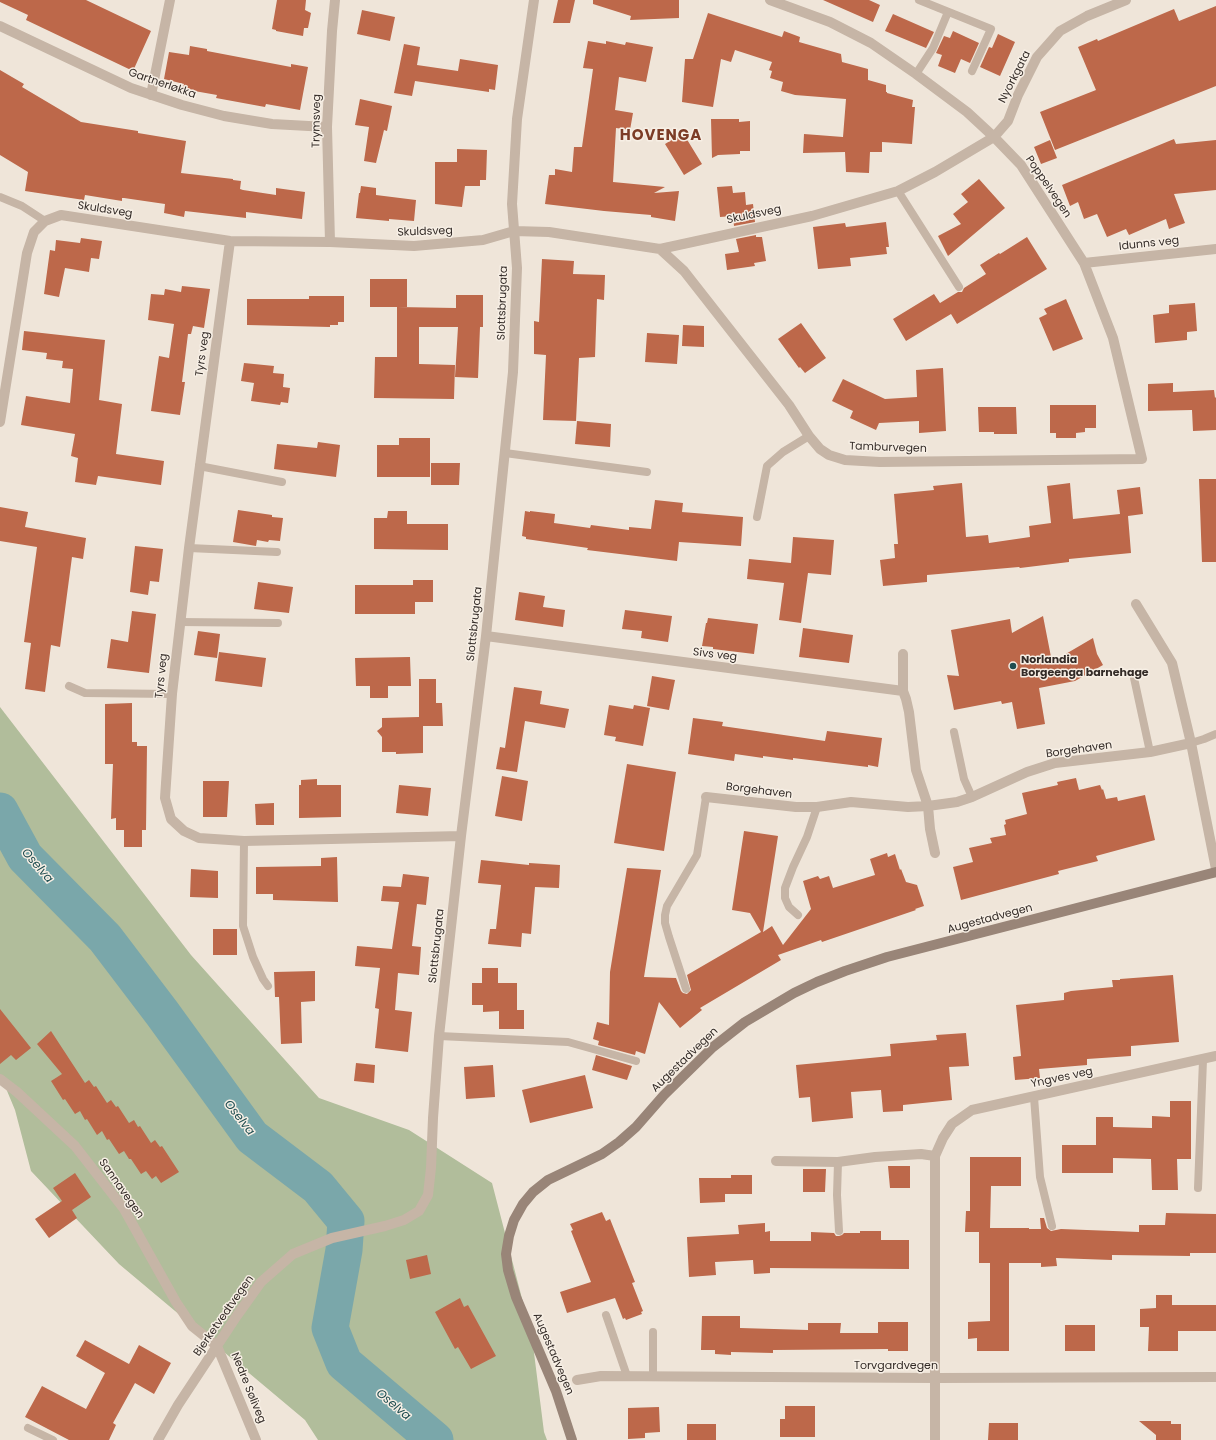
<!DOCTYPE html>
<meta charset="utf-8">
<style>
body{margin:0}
canvas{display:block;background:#efe5d9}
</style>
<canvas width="1216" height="1440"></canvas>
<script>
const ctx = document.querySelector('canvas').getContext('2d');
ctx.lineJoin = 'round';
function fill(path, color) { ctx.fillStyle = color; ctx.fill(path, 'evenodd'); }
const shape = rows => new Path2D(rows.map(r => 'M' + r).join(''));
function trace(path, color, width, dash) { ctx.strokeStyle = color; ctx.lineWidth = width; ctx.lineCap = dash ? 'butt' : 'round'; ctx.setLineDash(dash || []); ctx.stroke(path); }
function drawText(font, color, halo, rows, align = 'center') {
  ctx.font = font + ' Poppins,sans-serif'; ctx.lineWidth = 3; ctx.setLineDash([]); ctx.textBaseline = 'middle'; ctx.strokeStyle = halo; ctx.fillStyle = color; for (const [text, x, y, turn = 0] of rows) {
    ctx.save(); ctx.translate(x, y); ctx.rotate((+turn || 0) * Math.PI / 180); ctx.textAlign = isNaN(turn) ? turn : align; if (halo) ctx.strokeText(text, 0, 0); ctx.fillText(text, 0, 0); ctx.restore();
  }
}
fill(shape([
 [0,707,191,955,319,1098,409,1130,492,1183,532,1337,544,1432,547,1440,318,1440,305,1420,119,1264,31,1171,15,1110,0,1074]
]), '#b1bd9b');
trace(shape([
 [0,811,25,857,105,938,162,1013,252,1137,318,1187,346,1221,344,1250,330,1328,344,1363,435,1440]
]), '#7aa7aa', 37);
fill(shape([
 [0,0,86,0,151,31,133,71,26,20,28,15,0,2],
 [277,0,306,0,305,10,311,13,308,28,304,28,303,36,276,31,276,30,272,29],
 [558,0,575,0,570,23,553,23],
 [593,0,679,0,679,18,630,20,631,16,593,4],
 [823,0,869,0,880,5,873,22],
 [1216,6,1216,86,1055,150,1040,112,1096,90,1078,47,1097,39,1098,41,1174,9,1179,21],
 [362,10,395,17,390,41,357,34],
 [708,13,782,37,784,31,800,37,799,42,841,54,842,62,868,69,868,80,886,85,886,92,887,92,887,93,913,100,912,107,915,107,912,144,882,142,882,152,870,152,869,173,846,172,845,152,803,153,804,134,843,137,846,99,795,95,781,91,783,82,770,78,772,71,769,70,772,62,735,50,731,62,721,59,713,107,682,102,685,59,693,59],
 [893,14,934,32,926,48,885,31],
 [953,31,979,43,970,63,961,59,955,73,938,66,942,55,936,53,944,36,950,38],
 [998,34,1015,42,1000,76,980,67,989,47,992,48],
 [588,41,606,44,606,41,625,45,626,42,653,47,646,82,619,77,615,110,633,113,630,130,616,128,613,182,665,187,654,193,679,191,675,221,651,217,651,215,604,211,545,204,549,175,555,175,555,169,572,172,574,147,582,147,593,69,583,68],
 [404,44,420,47,417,65,458,71,460,59,498,65,495,90,489,89,489,92,415,81,412,96,394,93],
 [190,46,207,49,207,51,291,67,291,64,308,67,300,110,266,104,265,107,216,98,217,95,183,89,184,84,164,79,169,52,189,55],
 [0,70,24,84,22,87,81,122,138,131,138,133,186,141,181,173,233,179,233,180,241,181,240,189,243,190,276,195,276,188,305,192,302,219,246,212,246,218,185,211,184,217,164,213,165,204,124,198,122,198,122,201,85,195,84,200,25,191,28,172,0,155],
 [360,99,392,106,387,131,384,130,376,163,364,161,369,127,355,125],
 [711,119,739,119,739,122,750,121,750,151,740,151,740,154,718,155,712,158],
 [683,133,702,164,684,175,665,144],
 [1174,139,1176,144,1216,140,1216,190,1174,194,1185,223,1169,229,1166,219,1129,235,1126,229,1107,237,1097,214,1084,219,1078,202,1070,206,1062,185],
 [1050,140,1057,158,1041,164,1034,147],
 [457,149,487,150,486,180,480,180,480,186,465,186,462,207,435,204,435,162,457,162],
 [979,179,1005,208,948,256,938,236,961,224,953,214,968,202,961,194],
 [361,186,376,188,376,195,416,200,414,221,389,219,389,221,356,218,359,193,360,193],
 [732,186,733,193,745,192,746,205,753,204,755,222,734,226,733,216,720,217,717,187],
 [886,222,889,247,886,247,887,254,850,258,851,266,818,269,813,227,845,223,846,227],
 [756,235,756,237,762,237,766,261,754,263,755,266,727,270,725,254,739,252,736,239],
 [1027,237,1047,269,957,324,951,314,906,341,893,319,934,294,940,303,958,292,962,292,964,288,986,274,980,265,999,253,1000,254],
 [81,238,102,241,99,259,91,258,89,272,65,268,59,297,44,294,50,250,55,251,56,240,80,243],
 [542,259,574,261,573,274,605,275,604,300,597,299,595,357,579,358,576,421,543,420,546,355,534,354,534,321,539,322],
 [370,279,407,279,407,307,370,307],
 [182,286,210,289,204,328,193,326,191,334,188,334,182,382,185,382,180,415,151,411,159,356,169,358,174,324,148,320,151,294,164,295,165,289,181,292],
 [456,295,483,295,483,327,480,327,478,378,455,377,458,327,419,327,419,364,455,365,454,399,374,398,375,357,397,357,397,307,456,308],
 [309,296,344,296,344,322,338,322,338,325,330,325,330,327,247,325,247,299,309,299],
 [1066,299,1083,339,1053,351,1039,318,1047,314,1044,309],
 [1195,303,1197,331,1187,332,1187,340,1155,343,1153,315,1169,313,1169,305],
 [801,323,826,358,805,373,800,367,799,368,778,339],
 [683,325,704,326,704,347,682,346],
 [24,331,105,340,99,400,122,404,116,454,164,461,161,485,98,476,96,485,75,482,78,458,71,456,75,434,21,425,26,396,70,403,73,369,62,368,63,361,46,359,47,353,22,350],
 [647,333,679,335,677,364,645,362],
 [244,363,274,366,273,373,284,374,283,387,290,388,288,403,281,402,280,405,251,401,254,383,241,381],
 [943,368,946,431,919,433,919,421,879,423,876,430,850,418,853,411,832,401,843,379,885,399,917,397,916,370],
 [1173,383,1173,392,1214,390,1215,398,1216,397,1216,430,1193,431,1192,410,1148,411,1148,384],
 [1050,405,1096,405,1096,428,1085,428,1085,432,1076,433,1076,438,1056,438,1056,433,1050,433],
 [978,407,1016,407,1017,434,994,434,994,432,979,432],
 [577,421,611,424,610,447,575,444],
 [399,438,430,438,430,477,377,477,377,445,399,445],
 [318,442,340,445,336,477,274,469,277,444,317,448],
 [431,463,460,463,459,485,431,485],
 [1199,479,1216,479,1216,562,1202,562],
 [962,483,966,537,988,535,989,543,1030,537,1029,526,1051,523,1047,486,1070,483,1073,519,1120,514,1117,490,1140,487,1143,514,1128,516,1131,553,1069,559,1069,562,1020,568,1019,567,927,575,927,582,883,586,880,560,895,558,894,544,898,544,894,494,934,490,933,486],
 [655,500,683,503,682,512,743,517,741,546,679,542,677,561,587,550,588,548,526,539,526,537,522,536,525,511,530,512,530,511,555,514,554,523,590,528,591,525,629,530,629,527,651,529],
 [0,507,28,512,25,527,86,538,83,559,72,557,60,647,51,645,45,692,25,689,31,643,24,642,37,547,0,541],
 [238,510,272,515,272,517,283,518,280,541,269,540,268,542,257,540,256,546,233,542],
 [388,511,407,511,407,524,448,524,448,550,374,549,374,518,387,518],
 [793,537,834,540,831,575,808,573,801,623,779,620,784,583,747,579,749,559,791,563],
 [135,546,163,549,159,582,150,581,148,595,130,592],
 [413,580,433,580,433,602,415,602,415,614,355,614,355,585,413,585],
 [258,582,293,587,289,613,254,609],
 [519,592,545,596,543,607,565,610,563,627,515,620],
 [625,610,672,616,668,642,641,638,642,631,622,629],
 [132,611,156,614,149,673,107,668,111,639,128,642],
 [1043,616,1052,662,1093,638,1097,654,1103,665,1075,681,1039,688,1045,724,1017,729,1012,702,1002,704,1001,701,954,710,947,675,959,676,951,630,1010,619,1012,633],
 [708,618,758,624,754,654,713,649,713,647,702,646,706,623,707,623],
 [803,628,853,635,849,663,799,657],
 [198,631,220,634,217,658,194,655],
 [219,652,266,658,262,687,215,681],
 [410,657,411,686,388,686,388,698,370,698,370,686,356,686,355,658],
 [652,676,675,680,669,710,647,706],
 [419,679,436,679,436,703,442,703,443,726,423,726,423,753,396,754,396,752,382,752,382,737,377,731,382,727,382,718,419,717],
 [514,687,542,691,540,704,569,709,565,728,525,721,517,772,496,769,500,747,505,748],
 [132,703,132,742,137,742,137,746,147,746,146,830,142,830,142,847,124,847,124,830,116,830,116,818,111,819,113,764,105,764,105,704],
 [609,705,633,709,634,705,650,708,643,746,615,741,616,737,604,735],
 [693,718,723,722,722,726,825,741,827,731,882,738,878,767,868,765,868,767,793,758,793,760,763,756,763,758,735,754,734,761,688,754],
 [627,764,676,772,664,851,614,843],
 [502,776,528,781,522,821,495,816],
 [1076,778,1079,790,1100,785,1102,790,1103,789,1106,799,1117,797,1118,801,1145,795,1155,840,1096,856,1098,861,1058,871,1059,874,961,900,953,867,973,862,969,848,992,843,990,838,1006,835,1004,825,1006,824,1005,820,1027,814,1022,793,1058,785,1057,782],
 [317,779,317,785,341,785,341,817,299,818,299,785,301,785,301,780],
 [203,781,229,781,227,817,203,817],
 [399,785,431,788,428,816,396,813],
 [274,803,274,825,256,825,255,804],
 [744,831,778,836,763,932,772,926,783,945,811,909,803,881,818,876,820,879,829,876,833,888,875,875,870,859,887,853,888,857,895,854,900,870,901,869,906,882,917,885,924,906,915,909,916,910,822,942,821,940,778,955,781,960,700,1008,702,1010,680,1028,659,1002,645,1054,636,1051,635,1055,598,1045,599,1041,593,1039,597,1022,609,1025,610,972,627,868,661,870,644,977,676,978,681,991,683,993,687,994,691,990,687,975,761,932,750,913,732,910],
 [337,857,338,902,273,900,273,894,256,894,256,867,321,866,321,858],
 [481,860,529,865,529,863,560,865,559,888,535,887,531,934,522,933,521,947,488,944,490,929,496,929,501,885,478,883],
 [191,869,218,871,218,898,190,897],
 [403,874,429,877,426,905,417,904,412,946,421,947,419,975,398,973,395,1010,412,1012,408,1052,375,1048,379,1009,375,1008,380,968,355,966,357,946,392,949,399,902,381,901,383,886,401,887],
 [213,929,237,929,237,955,213,955],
 [482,968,498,968,498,983,517,983,517,1010,524,1010,524,1029,499,1029,499,1011,483,1012,483,1005,472,1005,472,983,482,983],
 [315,971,315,1001,301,1002,302,1043,281,1044,279,997,275,997,274,972],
 [1173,975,1179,1042,1131,1046,1131,1056,1087,1059,1087,1065,1039,1069,1040,1078,1015,1080,1013,1057,1021,1056,1016,1005,1064,1000,1064,993,1071,991,1113,987,1112,980,1120,980,1120,979],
 [0,1009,31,1048,16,1060,11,1055,0,1064],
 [51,1031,85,1083,89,1080,94,1087,96,1086,107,1103,111,1100,116,1107,118,1106,129,1123,134,1120,138,1127,140,1126,151,1143,155,1140,160,1147,162,1146,179,1172,161,1183,156,1176,152,1179,146,1171,141,1174,131,1159,129,1159,124,1151,119,1154,109,1139,107,1140,102,1131,97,1135,87,1119,85,1120,80,1111,75,1114,65,1099,63,1100,51,1081,62,1074,37,1044],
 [966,1033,969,1066,949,1067,952,1100,903,1105,903,1111,883,1112,881,1090,851,1092,853,1118,812,1122,810,1097,799,1098,796,1065,891,1056,890,1044,937,1040,936,1035],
 [596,1055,632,1066,627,1080,592,1070],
 [356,1063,375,1065,374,1083,354,1081],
 [493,1065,495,1097,466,1099,464,1067],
 [585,1075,593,1108,530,1123,522,1090],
 [1170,1101,1191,1101,1191,1159,1177,1159,1178,1190,1152,1190,1151,1159,1113,1158,1113,1173,1062,1173,1062,1145,1096,1145,1096,1117,1113,1117,1113,1127,1152,1128,1152,1116,1170,1117],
 [970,1157,1021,1157,1021,1186,991,1186,990,1228,1029,1228,1029,1229,1041,1229,1040,1218,1044,1218,1047,1228,1051,1231,1061,1229,1139,1232,1139,1225,1165,1225,1166,1213,1216,1214,1216,1253,1190,1253,1190,1256,1112,1255,1112,1260,1056,1258,1057,1266,1041,1267,1041,1263,1009,1263,1009,1351,977,1351,977,1338,968,1339,968,1322,990,1321,990,1263,979,1263,979,1232,965,1232,966,1211,970,1211],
 [888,1166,910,1166,910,1188,890,1188],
 [803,1169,826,1169,825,1192,803,1192],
 [75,1173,91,1197,72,1210,77,1218,49,1238,35,1219,62,1201,53,1188],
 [731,1175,752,1175,752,1194,725,1194,725,1202,700,1203,699,1178,731,1178],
 [602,1212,606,1221,610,1219,635,1282,632,1283,643,1311,641,1312,642,1314,626,1320,625,1318,623,1319,615,1298,567,1313,560,1292,591,1282,571,1231,573,1230,570,1224],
 [765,1223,765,1232,770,1231,770,1241,811,1241,811,1232,834,1233,836,1236,839,1236,842,1235,844,1233,860,1233,860,1231,881,1231,881,1240,909,1240,909,1269,770,1268,770,1273,754,1274,753,1260,715,1262,716,1275,689,1277,687,1237,739,1234,738,1225],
 [427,1255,431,1274,410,1279,406,1260],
 [1156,1295,1172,1295,1172,1305,1216,1305,1216,1331,1178,1331,1178,1351,1148,1351,1149,1327,1140,1327,1140,1309,1156,1308],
 [460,1298,464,1307,468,1305,496,1356,471,1369,458,1347,455,1349,435,1312],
 [702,1316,740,1316,740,1328,808,1330,808,1323,841,1323,840,1333,878,1333,878,1322,908,1322,908,1351,888,1351,888,1349,773,1350,773,1353,731,1352,731,1355,715,1354,715,1350,701,1350],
 [1065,1325,1095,1325,1095,1351,1065,1351],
 [85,1340,129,1364,139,1345,171,1363,154,1394,135,1383,113,1423,116,1425,109,1440,69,1440,25,1417,42,1386,86,1409,105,1373,76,1356],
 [785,1406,815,1406,815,1437,780,1437,780,1419,785,1419],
 [659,1407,660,1432,645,1433,645,1438,628,1439,628,1408],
 [1139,1421,1171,1421,1171,1424,1181,1424,1181,1440,1156,1440,1156,1435],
 [989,1423,1018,1423,1018,1440,988,1440],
 [687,1424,716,1424,716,1440,687,1440]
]), '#bd684a');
trace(shape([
 [919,0,991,29,972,71],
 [916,74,933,48,948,12],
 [898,191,959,287],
 [0,197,22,206,45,221],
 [505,453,647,472],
 [199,466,282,482],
 [757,517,767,466,783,452,809,436],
 [189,548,277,552],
 [180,622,278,623],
 [1134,678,1150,752],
 [69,686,85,693,172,694],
 [954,732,964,779,972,797],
 [1191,743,1204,739,1216,734],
 [244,841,243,926,253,957,263,979,268,986],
 [798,915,789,907,785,898,785,888,793,867,807,837,817,807],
 [686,989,669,937,665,923,665,915,667,906,697,855,706,797],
 [439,1036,568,1042,636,1061],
 [1034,1097,1040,1177,1052,1226],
 [838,1162,837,1195,839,1231],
 [1198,1188,1203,1060],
 [606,1315,627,1376],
 [653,1332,653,1376],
 [28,1428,53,1440]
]), '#c6b5a6', 8);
trace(shape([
 [0,26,131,88,182,105,224,116,272,124,327,127],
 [151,95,170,0],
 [230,241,189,548,172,694,165,798,171,819,184,831,199,838,244,841,461,836],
 [330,242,327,127,332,31,335,0],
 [660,249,684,271,789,405,809,436,820,449,829,455,845,460,880,462,1142,459,1113,338,1084,263,1021,165,994,137,967,112,916,74,871,43,830,22,770,0],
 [1084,263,1216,249],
 [0,422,27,253,34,232,45,221,61,215,230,241,330,242,414,246,483,240,514,231,549,232,660,249,812,216,898,191,935,172,994,137,1008,121,1018,95,1037,57,1060,31,1087,16,1126,0],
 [1136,604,1172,663,1191,743,1216,869],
 [486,636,903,691],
 [903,654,903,691,906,699,909,712,916,770,928,806,930,829,935,853],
 [706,797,796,807,817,807,851,802,908,807,928,806,957,802,972,797,1027,772,1055,763,1150,752,1191,743],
 [0,1079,17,1092,75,1146,124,1209,176,1302,192,1326,217,1346,256,1440],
 [776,1161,838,1162,875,1157,921,1154,935,1156],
 [577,1380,601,1376,936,1378,1216,1377],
 [158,1440,178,1405,236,1317,261,1282,293,1254,332,1238,385,1226,404,1220,419,1211,428,1195,431,1168,433,1118,439,1036,461,836,486,636,513,372,517,268,512,204,517,119,534,0],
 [935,1440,935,1156,943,1138,952,1124,972,1110,1216,1056]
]), '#c6b5a6', 10);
trace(shape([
 [572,1440,556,1391,516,1297,508,1270,506,1254,509,1236,514,1220,523,1204,533,1192,548,1180,602,1154,619,1142,636,1127,664,1095,713,1047,745,1022,794,993,817,982,845,971,887,957,1216,872]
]), '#998578', 10);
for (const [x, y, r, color] of [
 [1013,666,4,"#1f4d51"]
]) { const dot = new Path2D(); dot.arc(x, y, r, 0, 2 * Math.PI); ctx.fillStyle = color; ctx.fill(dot); trace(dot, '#f7efe5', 1.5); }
drawText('11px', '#332b27', '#f7efe5', [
 ["Nyorkgata",1015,77,-63],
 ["Gartnerløkka",162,84,19],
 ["Trymsveg",317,121,-89],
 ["Poppelvegen",1048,187,56],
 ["Skuldsveg",105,210,9],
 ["Skuldsveg",754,215,-12],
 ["Skuldsveg",425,232,-2],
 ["Idunns veg",1149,244,-6],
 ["Slottsbrugata",503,303,-88],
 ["Tyrs veg",203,354,-82],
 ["Tamburvegen",888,448,2],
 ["Slottsbrugata",475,624,-84],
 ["Sivs veg",715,655,7],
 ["Tyrs veg",162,676,-84],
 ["Borgehaven",1079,750,-8],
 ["Borgehaven",759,791,7],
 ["Augestadvegen",990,919,-15],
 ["Slottsbrugata",437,946,-84],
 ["Augestadvegen",685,1060,-44],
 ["Yngves veg",1062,1078,-12],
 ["Sannavegen",121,1189,55],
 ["Bjerketvedtvegen",224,1316,-55],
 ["Augestadvegen",553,1354,67],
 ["Torvgardvegen",896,1366],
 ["Nedre Søliveg",248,1388,68]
]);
drawText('bold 11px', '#332b27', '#f7efe5', [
 ["Norlandia",1021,660],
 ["Borgeenga barnehage",1021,673]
], 'left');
drawText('italic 12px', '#1f4d51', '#f7efe5', [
 ["Oselva",37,866,49],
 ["Oselva",239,1118,52],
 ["Oselva",393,1405,40]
]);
ctx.letterSpacing = '1px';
drawText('bold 15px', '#7c3c26', '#f7efe5', [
 ["HOVENGA",661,136]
]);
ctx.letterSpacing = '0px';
</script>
